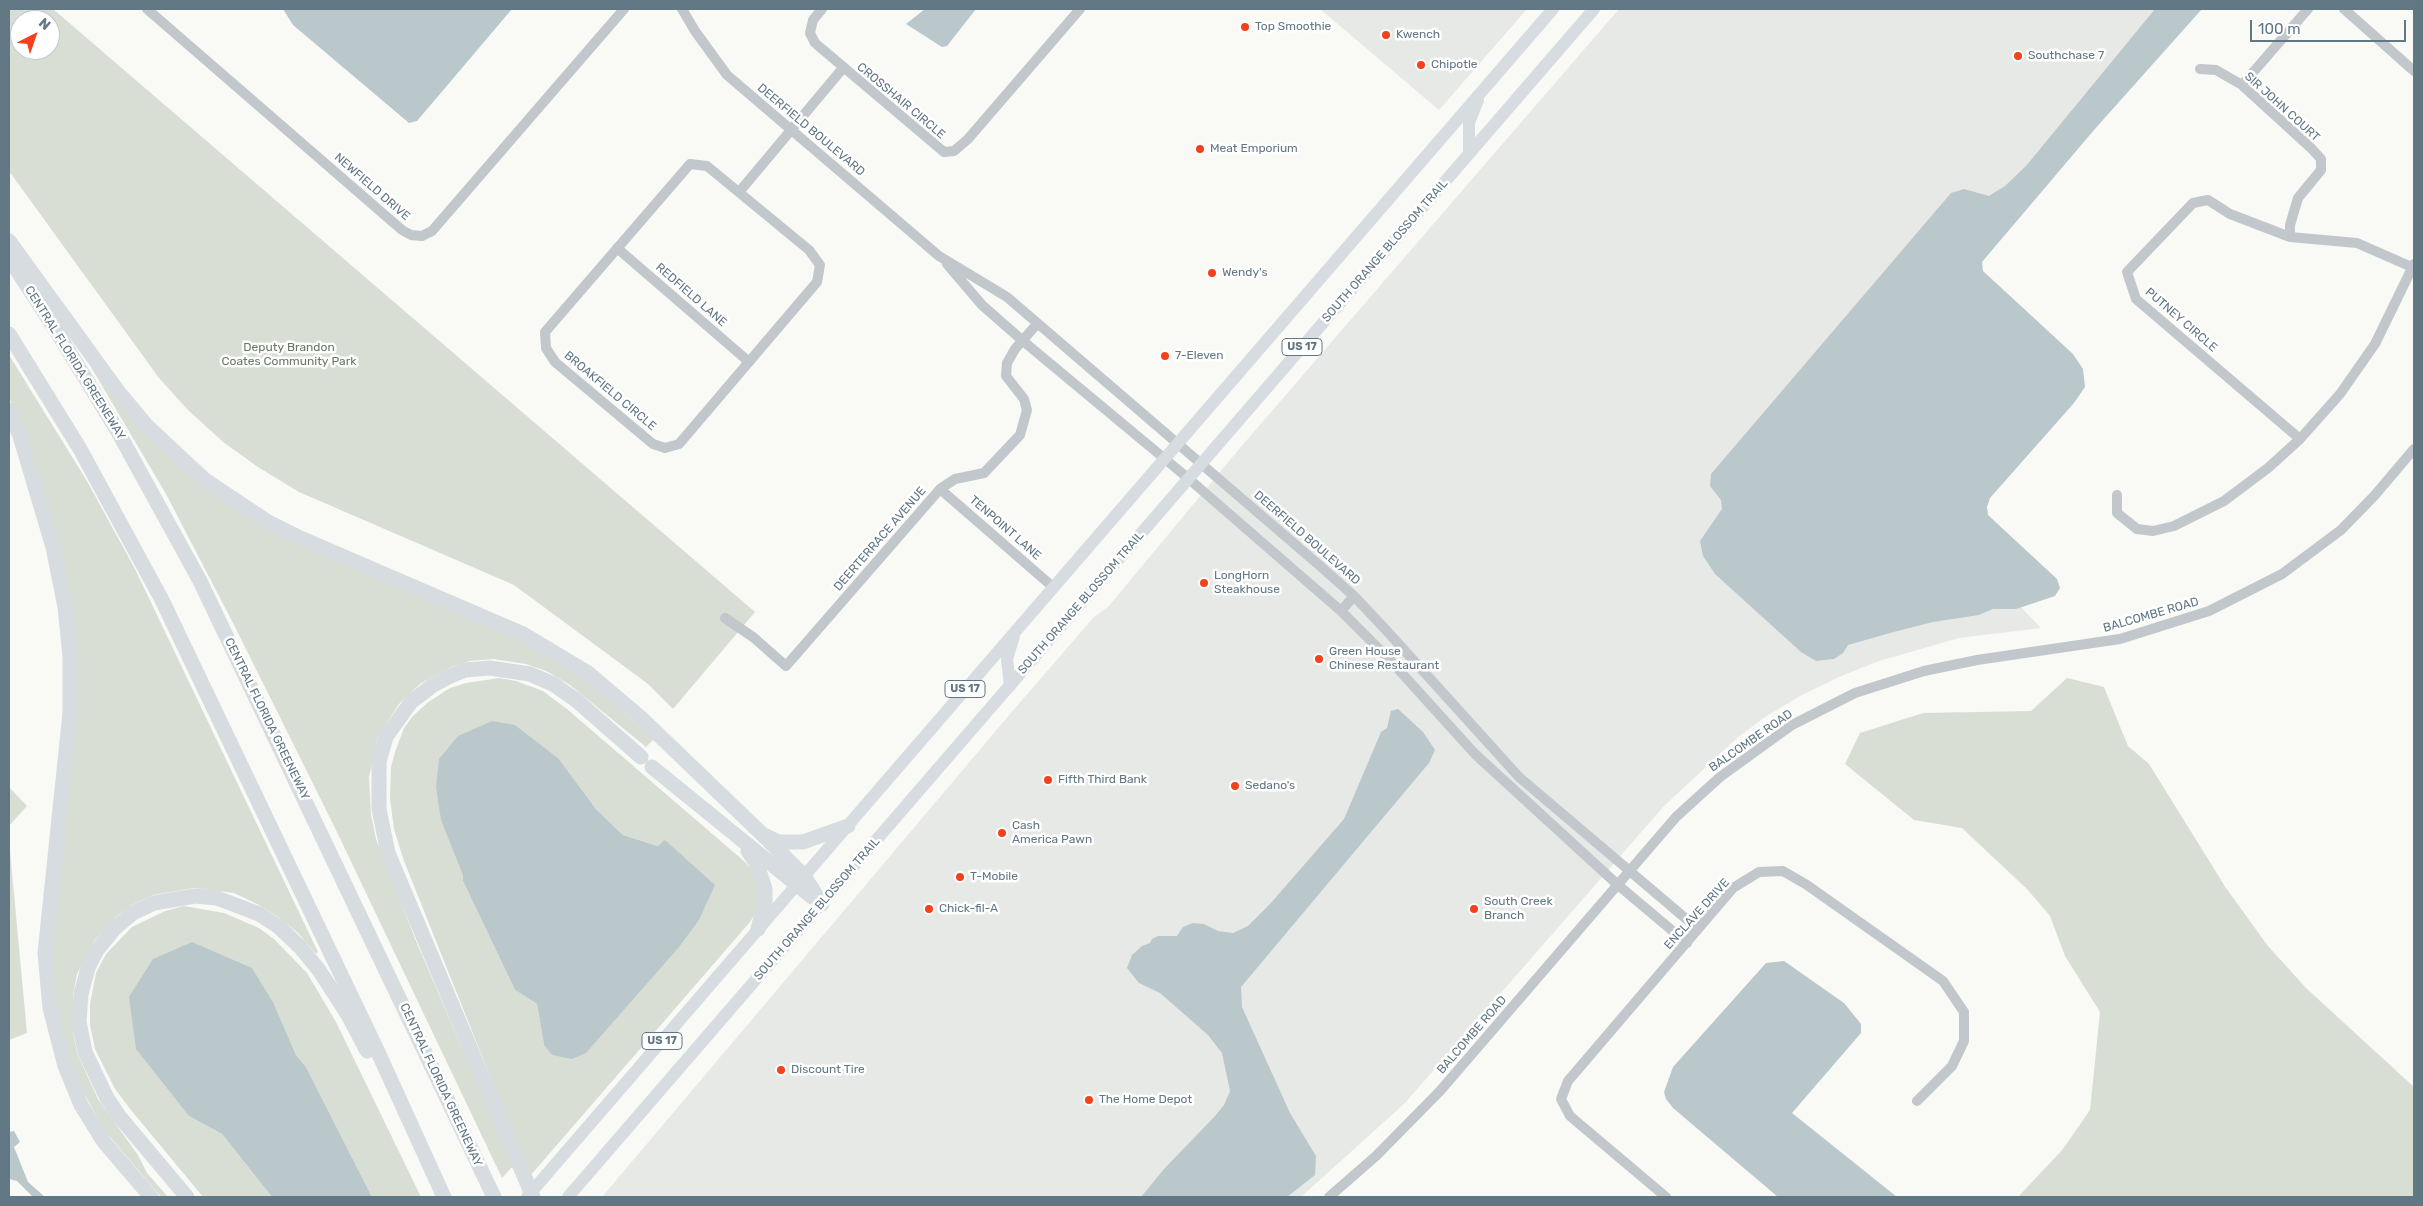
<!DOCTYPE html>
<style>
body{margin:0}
#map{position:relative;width:2423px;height:1206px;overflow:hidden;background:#f9f9f6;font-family:Rubik,sans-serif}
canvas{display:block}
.frame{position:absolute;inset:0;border:10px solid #617784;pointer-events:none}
.north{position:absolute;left:10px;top:10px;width:50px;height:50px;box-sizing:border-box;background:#fff;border:1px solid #c0c9ce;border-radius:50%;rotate:41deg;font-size:14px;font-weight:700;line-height:20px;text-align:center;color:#617784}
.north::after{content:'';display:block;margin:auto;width:18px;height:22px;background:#f3411c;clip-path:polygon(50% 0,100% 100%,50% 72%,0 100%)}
.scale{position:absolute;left:2250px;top:20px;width:156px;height:22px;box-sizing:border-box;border:2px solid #617784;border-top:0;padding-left:6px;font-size:15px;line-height:18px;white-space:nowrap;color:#617784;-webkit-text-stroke:4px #fff;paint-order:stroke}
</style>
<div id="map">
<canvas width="2423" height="1206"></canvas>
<div class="frame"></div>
<div class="north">N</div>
<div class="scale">100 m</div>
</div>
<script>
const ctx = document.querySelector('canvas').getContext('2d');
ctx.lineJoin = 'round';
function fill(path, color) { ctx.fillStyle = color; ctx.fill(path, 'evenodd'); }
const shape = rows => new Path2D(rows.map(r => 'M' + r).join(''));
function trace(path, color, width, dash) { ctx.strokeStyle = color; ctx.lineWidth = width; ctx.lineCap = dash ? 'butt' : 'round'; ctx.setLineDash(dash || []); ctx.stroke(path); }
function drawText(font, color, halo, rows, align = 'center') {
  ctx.font = font + ' Rubik,sans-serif'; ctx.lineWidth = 5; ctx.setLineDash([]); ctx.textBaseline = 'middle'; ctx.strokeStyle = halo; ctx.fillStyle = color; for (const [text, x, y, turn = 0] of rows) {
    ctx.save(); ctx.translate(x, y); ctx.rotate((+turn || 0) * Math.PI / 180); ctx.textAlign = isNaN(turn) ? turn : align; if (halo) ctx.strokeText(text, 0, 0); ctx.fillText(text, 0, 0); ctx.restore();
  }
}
fill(shape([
 [1320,9,1527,9,1439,110],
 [1619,9,2174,9,1830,408,2041,628,1959,638,1879,661,1839,677,1800,696,1765,717,1737,738,1664,806,1405,1103,1301,1197,602,1197,1016,707,1094,617,1108,607,1240,448]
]), '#e7e9e7');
fill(shape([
 [9,9,53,9,755,612,673,709,648,684,514,585,299,492,258,467,223,442,187,409,159,378,9,171],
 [20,20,50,20,50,50,20,50],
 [9,355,87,481,135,569,318,952,316,954,298,933,278,917,257,904,234,893,194,888,153,895,132,905,117,916,94,941,77,974,73,995,73,1031,77,1053,98,1099,138,1155,147,1173,168,1197,161,1197,105,1131,76,1079,61,1032,51,964,76,671,28,445,9,397],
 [91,367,208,486,566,663,654,739,646,747,570,685,546,671,526,664,493,659,470,661,451,667,420,684,399,704,378,737,369,777,371,814,376,839,416,941,513,1166,502,1178,335,828,233,623,166,494],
 [499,678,516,681,543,691,567,709,745,862,754,871,761,894,756,912,750,922,530,1176,404,861,394,829,390,799,391,767,395,752,404,728,412,717,427,703,450,688,466,683],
 [559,759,596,809,623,835,658,846,544,1045,537,1004,515,990,463,881,463,875],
 [2067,678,2104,687,2128,746,2149,764,2226,888,2268,946,2306,988,2414,1087,2414,1197,2018,1197,2063,1149,2090,1110,2100,1012,2065,956,2050,916,2027,889,1962,828,1914,820,1845,764,1860,733,1923,713,2031,711],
 [9,787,27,806,9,826],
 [10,851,27,1033,9,1040,9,853],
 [184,906,224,913,259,928,274,939,307,973,336,1022,421,1197,372,1197,306,1067,296,1055,274,1004,189,1116,222,1134,272,1197,203,1197,131,1110,115,1089,95,1049,90,1025,90,1004,96,973,106,954,132,927,165,911]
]), '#d9ded5');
fill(shape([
 [283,9,512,9,417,121,409,123,293,25],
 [925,9,976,9,947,46,942,47,906,24],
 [2155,9,2202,9,2094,130,1982,262,1983,271,2073,354,2083,369,2085,387,2074,403,1990,498,1987,507,1988,515,2057,579,2060,588,2055,596,2016,609,1993,609,1979,615,1933,622,1890,633,1848,645,1843,653,1834,659,1816,661,1801,652,1715,574,1703,556,1700,541,1722,509,1721,500,1710,486,1711,474,1951,193,1964,189,1989,196,2005,186,2026,166],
 [1398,709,1423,732,1435,750,1429,763,1241,987,1242,1007,1290,1113,1316,1156,1315,1175,1287,1197,1141,1197,1164,1169,1215,1116,1224,1105,1230,1091,1222,1053,1208,1035,1160,993,1139,983,1127,968,1132,955,1142,946,1150,943,1152,939,1158,936,1177,936,1183,927,1193,923,1204,924,1218,931,1233,933,1248,926,1270,904,1344,819,1381,732,1387,728,1391,711],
 [492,721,515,725,559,759,596,809,623,835,658,846,665,840,715,885,699,920,679,947,586,1053,572,1059,552,1055,544,1045,537,1004,515,990,463,881,463,875,441,820,436,787,439,759,458,736],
 [192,942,252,968,274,1004,296,1055,306,1067,372,1197,272,1197,222,1134,189,1116,136,1049,129,997,153,959],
 [1784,961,1844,1003,1861,1024,1861,1033,1792,1113,1897,1197,1778,1197,1673,1108,1666,1099,1664,1092,1673,1067,1766,963],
 [14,1131,20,1142,14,1147,28,1182,45,1197,33,1197,17,1181,9,1179,9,1132]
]), '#bac8cc');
trace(shape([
 [147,9,402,230,411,235,422,236,432,231,624,9],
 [682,9,695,31,727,75,939,256,1007,297,1319,565,1354,596,1386,630,1519,777,1698,929],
 [822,9,813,20,810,33,815,43,944,152,954,151,968,139,1080,9],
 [2344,9,2414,71],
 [2200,69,2216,70,2242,85,2311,148,2321,159,2321,170,2298,198,2290,225,2290,237],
 [2242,85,2308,9],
 [690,164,707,166,809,250,820,265,817,282,679,444,665,448,653,444,555,362,546,348,545,332,690,164],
 [740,191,843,68],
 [617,248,748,361],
 [947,264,982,305,1023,341,1189,479,1341,611,1389,659,1475,754,1618,885,1687,943],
 [2300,439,2136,299,2127,272,2193,203,2208,200,2230,214,2290,237,2357,243,2414,268],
 [940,489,1053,587],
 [2117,495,2117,513,2137,529,2153,531,2174,526,2224,501,2268,468,2300,439,2340,394,2375,344,2414,264],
 [1341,611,1354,596],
 [725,618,753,637,786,666,940,489,955,479,984,473,1020,435,1027,410,1024,399,1006,376,1007,363,1015,349,1037,324],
 [1329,1197,1376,1156,1440,1091,1676,817,1720,777,1792,725,1855,693,1924,671,1977,660,2120,639,2209,611,2282,574,2341,530,2375,495,2414,449],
 [1666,1197,1570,1116,1561,1099,1568,1081,1733,888,1759,872,1783,871,1807,885,1943,981,1964,1012,1964,1041,1952,1066,1917,1101]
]), '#c1c7ca', 10);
trace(shape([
 [1469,154,1469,123,1478,100],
 [1010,686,1007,659,1014,636],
 [527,1197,1553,9],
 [568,1197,1594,9]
]), '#d6dcdf', 12);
trace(shape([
 [9,241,117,390,147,426,205,480,268,522,300,538,523,634,588,673,640,717,763,835,804,876,822,904],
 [9,258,57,332,117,430,200,581,494,1197],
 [9,334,80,449,162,600,377,1050,444,1197],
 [9,410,20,436,53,547,65,607,70,656,70,713,45,953,50,1008,65,1066,81,1105,104,1142,151,1197],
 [652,767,812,897],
 [766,836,778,842,803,842,848,826],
 [748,851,757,864,765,889,765,902,758,929],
 [187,1197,119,1116,107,1098,85,1052,79,1022,81,994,88,968,97,950,115,928,133,913,154,903,195,896,217,898,259,914,279,927,300,947,319,970,348,1015,367,1051],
 [533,1197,388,853,379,809,379,762,386,737,411,702,432,686,448,677,465,670,490,668,530,674,553,684,576,700,641,757]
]), '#d6dcdf', 15);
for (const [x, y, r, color] of [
 [1245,27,5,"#f3411c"],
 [1386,35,5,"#f3411c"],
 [2018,56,5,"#f3411c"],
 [1421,65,5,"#f3411c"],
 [1200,149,5,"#f3411c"],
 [1212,273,5,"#f3411c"],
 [1165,356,5,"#f3411c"],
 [1204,583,5,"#f3411c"],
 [1319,659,5,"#f3411c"],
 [1048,780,5,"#f3411c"],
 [1235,786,5,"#f3411c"],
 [1002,833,5,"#f3411c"],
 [960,877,5,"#f3411c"],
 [929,909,5,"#f3411c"],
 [1474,909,5,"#f3411c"],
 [781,1070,5,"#f3411c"],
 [1089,1100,5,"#f3411c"]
]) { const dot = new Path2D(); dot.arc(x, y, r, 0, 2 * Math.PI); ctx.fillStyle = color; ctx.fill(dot); trace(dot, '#fff', 2); }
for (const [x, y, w] of [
 [1302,347,40],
 [965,689,40],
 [662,1041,40]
]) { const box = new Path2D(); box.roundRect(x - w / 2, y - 8.5, w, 17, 4); ctx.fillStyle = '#fff'; ctx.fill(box); trace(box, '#617784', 1); }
drawText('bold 11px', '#617784', null, [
 ["US 17",1302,347],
 ["US 17",965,689],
 ["US 17",662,1041]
]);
drawText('12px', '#617784', '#fff', [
 ["Top Smoothie",1255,27],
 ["Kwench",1396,35],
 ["Southchase 7",2028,56],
 ["Chipotle",1431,65],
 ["Meat Emporium",1210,149],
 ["Wendy's",1222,273],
 ["7-Eleven",1175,356],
 ["LongHorn",1214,576],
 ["Steakhouse",1214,590],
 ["Green House",1329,652],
 ["Chinese Restaurant",1329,666],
 ["Fifth Third Bank",1058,780],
 ["Sedano's",1245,786],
 ["Cash",1012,826],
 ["America Pawn",1012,840],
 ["T-Mobile",970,877],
 ["South Creek",1484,902],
 ["Branch",1484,916],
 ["Chick-fil-A",939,909],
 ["Discount Tire",791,1070],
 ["The Home Depot",1099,1100]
], 'left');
drawText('12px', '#617784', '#fff', [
 ["CROSSHAIR CIRCLE",901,101,40],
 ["SIR JOHN COURT",2282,107,42],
 ["DEERFIELD BOULEVARD",811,130,40],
 ["NEWFIELD DRIVE",372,187,41],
 ["SOUTH ORANGE BLOSSOM TRAIL",1385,251,-49],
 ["REDFIELD LANE",691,295,41],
 ["PUTNEY CIRCLE",2181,320,41],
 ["CENTRAL FLORIDA GREENEWAY",75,363,58],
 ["BROAKFIELD CIRCLE",610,391,40],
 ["TENPOINT LANE",1005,528,41],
 ["DEERFIELD BOULEVARD",1307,538,41],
 ["DEERTERRACE AVENUE",880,539,-49],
 ["SOUTH ORANGE BLOSSOM TRAIL",1081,603,-49],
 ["BALCOMBE ROAD",2151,615,-16],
 ["CENTRAL FLORIDA GREENEWAY",267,719,64],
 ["BALCOMBE ROAD",1751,741,-35],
 ["SOUTH ORANGE BLOSSOM TRAIL",817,909,-49],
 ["ENCLAVE DRIVE",1697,914,-48],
 ["BALCOMBE ROAD",1472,1035,-49],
 ["CENTRAL FLORIDA GREENEWAY",441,1085,65]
]);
drawText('12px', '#677a61', '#fff', [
 ["Deputy Brandon",289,348],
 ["Coates Community Park",289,362]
]);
</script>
